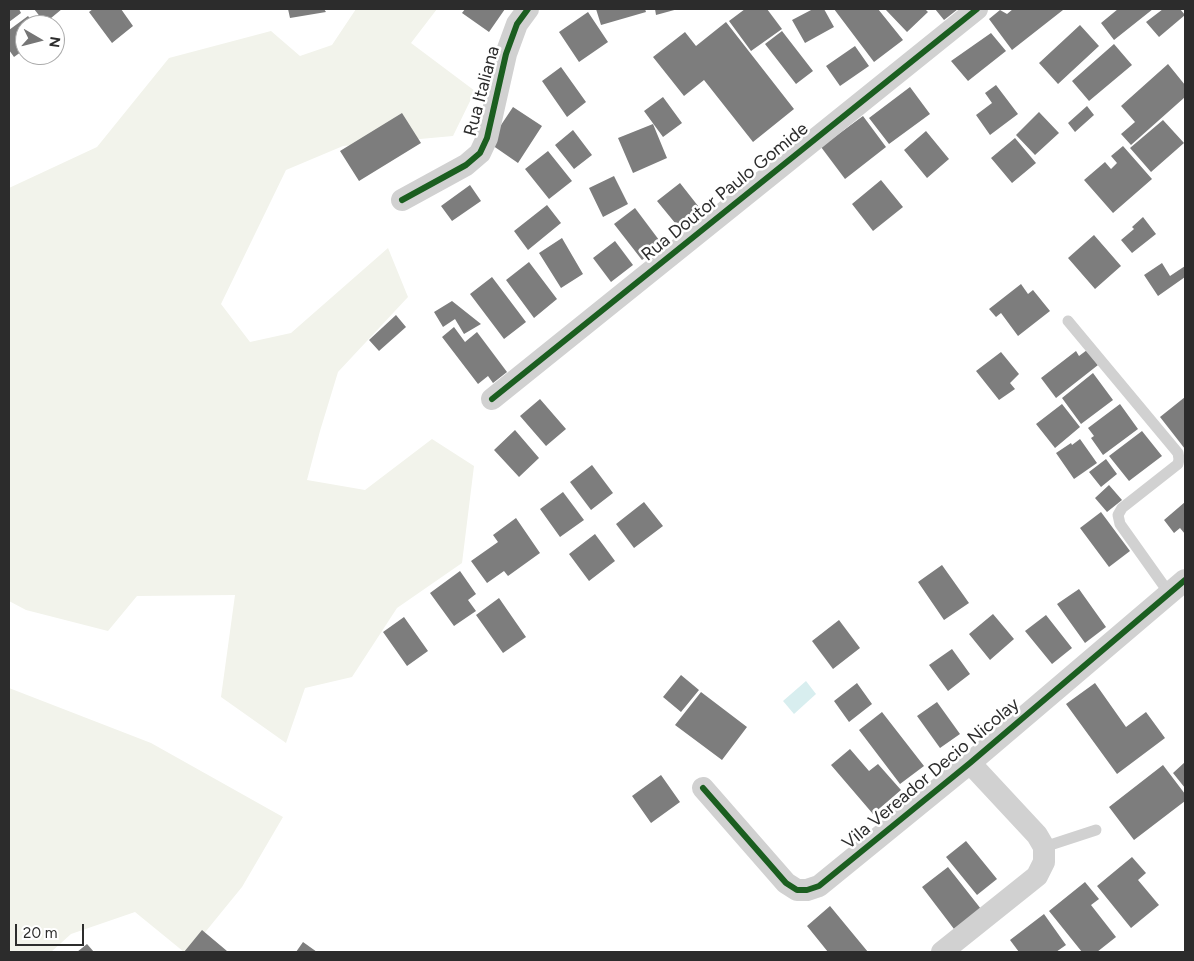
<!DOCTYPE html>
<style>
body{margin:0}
#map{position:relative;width:1194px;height:961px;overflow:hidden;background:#fff;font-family:Figtree,sans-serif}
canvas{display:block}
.frame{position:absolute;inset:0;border:10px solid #2c2c2c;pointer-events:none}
.north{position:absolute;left:15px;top:15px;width:50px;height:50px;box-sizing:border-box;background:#fff;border:1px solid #ababab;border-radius:50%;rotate:98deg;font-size:14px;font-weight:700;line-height:20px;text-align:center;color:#2c2c2c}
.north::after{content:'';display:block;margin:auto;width:18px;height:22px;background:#767676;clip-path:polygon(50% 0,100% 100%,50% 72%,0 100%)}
.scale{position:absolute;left:15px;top:924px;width:69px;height:22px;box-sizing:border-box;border:2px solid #2c2c2c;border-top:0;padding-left:6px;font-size:15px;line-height:18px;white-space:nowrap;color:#2c2c2c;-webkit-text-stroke:4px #fff;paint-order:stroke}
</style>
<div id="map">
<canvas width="1194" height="961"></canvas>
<div class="frame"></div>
<div class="north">N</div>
<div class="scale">20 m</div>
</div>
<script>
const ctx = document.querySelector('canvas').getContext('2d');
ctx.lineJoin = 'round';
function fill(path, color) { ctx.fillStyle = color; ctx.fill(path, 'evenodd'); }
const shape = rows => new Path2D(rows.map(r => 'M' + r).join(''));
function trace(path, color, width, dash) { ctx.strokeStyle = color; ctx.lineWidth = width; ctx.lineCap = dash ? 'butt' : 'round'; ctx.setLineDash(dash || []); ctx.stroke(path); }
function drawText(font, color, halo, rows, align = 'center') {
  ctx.font = font + ' Figtree,sans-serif'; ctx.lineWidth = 5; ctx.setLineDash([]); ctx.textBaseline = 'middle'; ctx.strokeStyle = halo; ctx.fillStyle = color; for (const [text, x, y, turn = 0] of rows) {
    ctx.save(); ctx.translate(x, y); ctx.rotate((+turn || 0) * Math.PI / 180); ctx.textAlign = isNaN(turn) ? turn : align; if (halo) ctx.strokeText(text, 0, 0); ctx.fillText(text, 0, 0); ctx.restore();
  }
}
fill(shape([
 [356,9,437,9,411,43,475,91,453,136,343,146,286,170,221,304,250,342,291,333,388,248,408,297,338,372,320,431,307,480,365,490,432,439,474,466,462,563,397,608,352,677,305,688,286,743,221,697,235,595,137,596,108,631,26,610,9,601,9,188,97,147,169,58,271,31,300,56,332,45],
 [9,688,151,743,283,817,242,887,189,952,184,952,135,912,71,934,51,952,9,952]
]), '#f2f3eb');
fill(shape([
 [806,681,816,694,794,714,783,701]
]), '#d8eeef');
fill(shape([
 [9,9,19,9,21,13,9,22],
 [34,9,62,9,45,23],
 [93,9,121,9,133,26,112,43,89,12],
 [288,9,324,9,326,12,290,18],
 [465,9,505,9,489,32,462,13],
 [596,9,645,9,646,12,601,25],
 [655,9,678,9,656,15],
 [745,9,767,9,782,29,751,51,729,21],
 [813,9,824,9,834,27,805,43,792,20],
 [834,9,878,9,903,40,874,62],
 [885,9,925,9,928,12,907,32],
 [935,9,958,9,944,20],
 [1013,9,1062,9,1063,10,1012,50,989,19,1000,10,1007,14],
 [1118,9,1153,9,1114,40,1101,23],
 [1163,9,1180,9,1185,15,1159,37,1146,22],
 [588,12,608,42,579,62,559,32],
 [28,16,35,25,25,25,25,49,14,57,9,50,9,30],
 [726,22,794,109,753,142,704,80,684,96,653,57,685,32,696,46],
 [1080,25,1099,46,1058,84,1039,63],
 [782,31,813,71,796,84,765,44],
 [991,33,1006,51,968,81,951,61],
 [1114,44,1132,65,1089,101,1072,81],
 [855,46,869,66,840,86,826,66],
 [1168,64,1185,85,1185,97,1131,145,1121,134,1135,122,1121,106],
 [561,67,586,102,567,117,542,81],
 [996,85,1018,114,990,135,976,115,992,103,985,93],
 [910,87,930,114,889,144,869,118],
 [663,97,682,123,663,137,644,111],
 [1087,106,1094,115,1075,132,1068,123],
 [513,107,542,126,518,163,489,143],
 [1039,112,1059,133,1035,155,1016,135],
 [402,113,421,143,359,181,340,151],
 [863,116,886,147,845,179,821,147],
 [1163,120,1184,143,1151,172,1130,148],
 [653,124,667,158,633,173,618,138],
 [573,130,592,155,574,169,555,145],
 [926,131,949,159,927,178,904,150],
 [1015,138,1036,163,1012,183,991,158],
 [1123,146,1152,179,1113,213,1084,180,1105,162,1111,169,1117,163,1111,156],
 [548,151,572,181,549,199,525,169],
 [614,176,628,204,603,217,589,188],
 [881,180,903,207,873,231,852,204],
 [680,183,702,211,680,229,657,201],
 [470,185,481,201,452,221,441,206],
 [547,205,561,223,528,250,514,231],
 [635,208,662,244,642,260,614,224],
 [1143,217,1156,234,1132,253,1121,240,1134,229,1132,227],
 [1094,235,1121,266,1095,289,1068,258],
 [562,238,583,274,561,288,539,253],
 [615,241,633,265,611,282,593,258],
 [529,262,557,299,534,318,506,280],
 [1162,263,1170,276,1185,266,1185,277,1158,296,1144,275],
 [492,277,526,322,504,339,470,294],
 [1021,284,1028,294,1033,290,1050,311,1018,336,1001,313,996,317,989,309],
 [452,301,481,324,464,334,455,319,443,327,434,312],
 [396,315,406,327,379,351,369,340],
 [454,327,465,342,477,332,507,372,493,383,488,376,478,384,442,337],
 [1087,350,1098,365,1056,398,1041,378,1076,351,1079,356],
 [1001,352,1019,374,1010,383,1015,389,999,400,976,371],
 [1093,373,1113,400,1081,424,1062,398],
 [1185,397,1185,449,1160,417],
 [540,399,566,429,546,446,520,416],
 [1062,404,1080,427,1055,448,1036,424],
 [1120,404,1138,429,1103,455,1091,438,1094,436,1088,428],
 [515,430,539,458,519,477,494,450],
 [1142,431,1162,456,1129,481,1109,456],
 [1080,439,1097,463,1074,479,1056,453,1071,443,1072,445],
 [1106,459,1117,474,1101,487,1089,472],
 [592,465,613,493,591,510,570,482],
 [1109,485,1122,500,1107,512,1095,498],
 [563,492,584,520,560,537,540,509],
 [644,502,663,526,634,548,616,524],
 [1185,502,1185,534,1180,528,1174,533,1164,520],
 [1101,512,1130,551,1109,567,1080,528],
 [516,518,540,553,508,576,504,571,487,583,471,561,498,542,493,535],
 [595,534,615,561,589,581,569,554],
 [942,565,969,603,944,620,918,582],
 [460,571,476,594,468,600,476,611,454,626,430,593],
 [1079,589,1106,627,1085,643,1057,604],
 [499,598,526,637,503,653,476,615],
 [993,614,1014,639,990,660,969,634],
 [1046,615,1072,648,1052,664,1025,631],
 [404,617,428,651,407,666,383,632],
 [839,620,860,648,833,669,812,641],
 [952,649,970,674,948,691,929,665],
 [681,675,699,690,681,712,663,697],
 [857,683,872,704,849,722,834,701],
 [1095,683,1126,727,1146,712,1165,738,1117,774,1066,704],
 [701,692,747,727,722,760,675,725],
 [937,702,960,734,940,748,917,716],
 [882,712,924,766,900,784,859,730],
 [850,749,869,771,878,764,901,790,873,814,831,765],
 [1185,762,1185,788,1173,773],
 [1163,765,1185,794,1185,801,1134,840,1109,807],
 [661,775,680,802,651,823,632,796],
 [966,841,997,879,977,895,946,857],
 [1132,857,1146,873,1138,880,1159,905,1131,928,1097,886],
 [948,867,981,909,954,929,922,887],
 [1085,882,1099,899,1091,905,1116,937,1097,952,1082,952,1049,911],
 [830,906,868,952,828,952,807,926],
 [1044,914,1066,945,1056,952,1019,952,1010,940],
 [202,930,227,951,226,952,184,952],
 [303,942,317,952,296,952],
 [87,944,94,952,77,952]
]), '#7d7d7d');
trace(shape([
 [1068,321,1178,453,1179,459,1178,464,1122,508,1118,515,1120,524,1169,593],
 [1044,847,1096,830]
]), '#d1d1d1', 11);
trace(shape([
 [402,200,466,165,480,153,487,138,506,54,517,24,528,9],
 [492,399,977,9],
 [703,788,786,883,797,890,807,890,819,886,970,763,1185,580],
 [942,952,1037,876,1044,862,1044,847,1037,835,970,763]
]), '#d1d1d1', 22);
trace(shape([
 [402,200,466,165,480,153,487,138,506,54,517,24,528,9],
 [492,399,977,9],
 [703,788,786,883,797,890,807,890,819,886,970,763,1185,580]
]), '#1b5e20', 6);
drawText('18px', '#2c2c2c', '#fff', [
 ["Rua Italiana",482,91,-75],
 ["Rua Doutor Paulo Gomide",725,192,-39],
 ["Vila Vereador Decio Nicolay",931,774,-40]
]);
</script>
